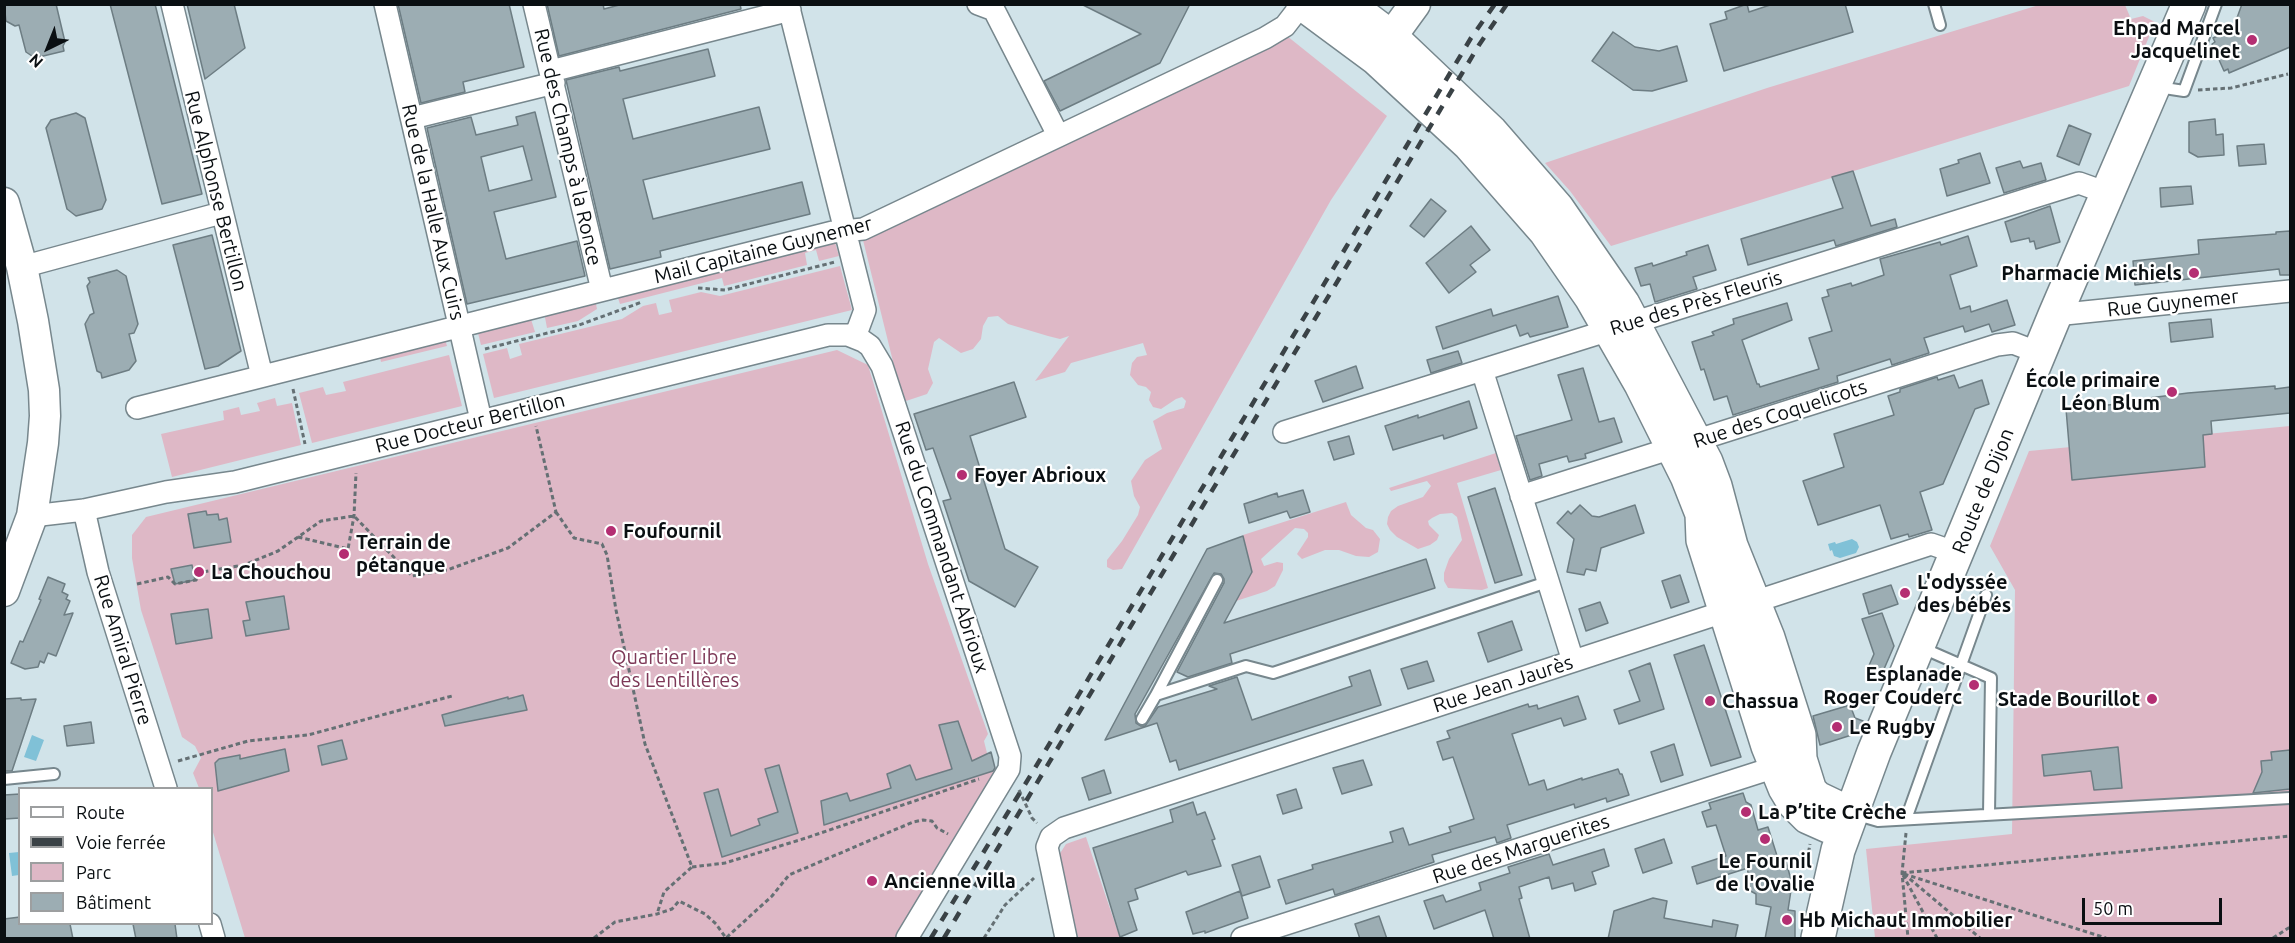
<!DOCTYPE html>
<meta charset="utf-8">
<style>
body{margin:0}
#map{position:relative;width:2295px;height:943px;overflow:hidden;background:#d1e3e9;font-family:Ubuntu,sans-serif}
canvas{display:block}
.frame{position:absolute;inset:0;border:6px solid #0a0f12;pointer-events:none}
.legend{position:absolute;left:18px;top:787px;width:195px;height:138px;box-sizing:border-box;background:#fff;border:2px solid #9d9fa0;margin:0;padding:8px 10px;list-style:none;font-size:18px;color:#0a0f12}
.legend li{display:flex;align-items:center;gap:12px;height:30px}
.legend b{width:30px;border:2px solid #9d9fa0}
.north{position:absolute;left:18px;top:18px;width:60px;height:60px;-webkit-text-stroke:4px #fff;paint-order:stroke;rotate:223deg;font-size:16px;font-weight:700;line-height:24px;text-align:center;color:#0a0f12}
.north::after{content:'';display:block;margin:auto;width:21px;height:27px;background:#0a0f12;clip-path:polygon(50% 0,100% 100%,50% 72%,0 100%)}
.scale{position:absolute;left:2082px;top:898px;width:140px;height:27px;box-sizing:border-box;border:3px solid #0a0f12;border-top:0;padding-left:8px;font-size:18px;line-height:21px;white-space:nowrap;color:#0a0f12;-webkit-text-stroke:4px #fff;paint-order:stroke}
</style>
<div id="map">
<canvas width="2295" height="943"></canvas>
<div class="frame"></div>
<ul class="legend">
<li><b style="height:8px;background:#fff"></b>Route</li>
<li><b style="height:8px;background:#3a4246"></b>Voie ferrée</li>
<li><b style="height:16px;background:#deb8c6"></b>Parc</li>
<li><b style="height:16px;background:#9cadb3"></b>Bâtiment</li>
</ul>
<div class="north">N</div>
<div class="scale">50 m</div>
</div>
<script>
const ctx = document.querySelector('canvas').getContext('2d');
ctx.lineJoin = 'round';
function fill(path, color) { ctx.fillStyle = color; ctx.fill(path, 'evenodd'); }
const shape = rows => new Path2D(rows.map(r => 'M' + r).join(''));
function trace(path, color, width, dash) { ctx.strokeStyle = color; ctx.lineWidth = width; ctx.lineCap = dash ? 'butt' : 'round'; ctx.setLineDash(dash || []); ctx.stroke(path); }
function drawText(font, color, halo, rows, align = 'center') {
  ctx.font = font + ' Ubuntu,sans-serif'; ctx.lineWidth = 4.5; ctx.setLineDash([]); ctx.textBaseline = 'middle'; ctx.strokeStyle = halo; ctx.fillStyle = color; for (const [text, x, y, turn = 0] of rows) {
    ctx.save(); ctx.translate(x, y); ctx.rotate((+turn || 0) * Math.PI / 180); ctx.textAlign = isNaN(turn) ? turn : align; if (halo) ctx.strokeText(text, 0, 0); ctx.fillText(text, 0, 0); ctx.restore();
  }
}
fill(shape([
 [2039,5,2125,5,2131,19,2143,16,2155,22,2129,86,1611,246,1570,191,1545,163,1767,88],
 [1287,36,1387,116,1331,200,1122,569,1113,570,1107,567,1107,560,1122,541,1138,515,1140,507,1134,496,1131,481,1145,460,1162,449,1153,421,1167,413,1184,408,1186,401,1182,397,1176,399,1161,409,1153,407,1149,400,1151,392,1146,387,1138,385,1130,375,1132,363,1137,357,1147,355,1143,343,1071,363,1065,372,1035,381,1069,336,1060,339,1048,336,1008,324,998,316,988,317,983,326,981,339,973,349,961,353,939,338,934,342,928,369,933,383,927,394,903,402,863,240],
 [834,239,839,256,819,261,816,250,805,253,807,265,724,286,722,278,620,304,616,292],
 [840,266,852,310,494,398,483,354,507,348,510,359,522,355,519,344,622,319,643,306,656,303,659,315,672,312,669,300,701,292,720,296],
 [595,299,597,309,578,321,547,328,544,312],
 [530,316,535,332,481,345,477,329],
 [444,336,447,346,381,362,379,353],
 [837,350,868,365,928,564,988,734,984,741,987,753,992,756,996,770,990,789,900,938,245,938,212,829,212,788,199,788,193,773,201,758,195,746,182,737,141,610,132,558,132,535,146,517],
 [449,355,462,406,312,443,299,393,323,387,326,395,346,391,343,382],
 [275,398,277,406,292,403,301,445,172,477,161,434,224,420,223,411,239,407,241,415,260,411,257,403],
 [2290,426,2290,938,1875,938,1866,849,2012,834,2015,590,1990,546,2029,451],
 [1496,453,1501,470,1457,483,1488,588,1482,590,1448,588,1444,581,1444,573,1449,559,1462,540,1457,517,1452,513,1440,514,1432,518,1428,521,1429,525,1439,535,1437,540,1430,545,1418,549,1397,537,1390,530,1387,524,1388,517,1391,511,1398,506,1423,497,1431,486,1427,481,1391,491,1389,488],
 [1346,502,1351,515,1366,528,1373,530,1380,539,1378,552,1369,557,1356,556,1339,550,1325,550,1302,559,1297,554,1308,537,1308,533,1304,529,1295,528,1261,559,1264,566,1277,562,1283,563,1283,570,1275,586,1267,591,1236,601,1252,572,1243,535],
 [1086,837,1105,894,1120,938,1078,938,1059,855,1066,844]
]), '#deb8c6');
fill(shape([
 [1852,539,1857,542,1859,547,1856,553,1840,558,1834,556,1832,550,1830,551,1828,544,1835,542,1836,544],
 [32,735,44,740,36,761,24,757],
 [19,852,19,875,12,876,9,853]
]), '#80c1d7');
const building = shape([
 [4,4,56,4,65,42,63,46,64,51,35,58,26,52,19,25,15,26,6,21,4,4],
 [110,4,155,4,202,194,162,204,110,4],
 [187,4,234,4,245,48,205,79,187,4],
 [398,4,509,4,524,67,463,82,465,92,421,103,398,4],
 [547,4,603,4,604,9,623,4,740,4,741,9,559,56,547,4],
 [1081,4,1190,4,1160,63,1060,111,1044,81,1141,34,1081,4],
 [1747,4,1749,12,1773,4,1845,4,1853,32,1724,71,1710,24,1727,19,1725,12,1747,4],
 [2242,4,2290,4,2290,47,2229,73,2228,69,2224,71,2212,44,2215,42,2213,38,2233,29,2242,4],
 [1613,32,1635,47,1659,51,1677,46,1687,81,1652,91,1633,90,1592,61,1613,32],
 [708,49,715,76,623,99,633,139,759,107,770,149,643,180,653,219,802,182,810,214,660,251,661,257,610,269,566,80,619,67,620,71,708,49],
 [535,112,556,197,494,212,506,259,577,241,585,276,467,304,427,128,471,117,476,135,518,125,516,117,535,112],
 [523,146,532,180,489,191,481,157,523,146],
 [76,113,85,118,106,200,102,209,76,216,67,209,46,128,51,120,76,113],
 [2215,119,2216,135,2223,134,2224,155,2198,157,2189,152,2189,122,2215,119],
 [2069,125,2091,134,2079,165,2057,156,2069,125],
 [2264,144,2266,164,2239,166,2237,146,2264,144],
 [1980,153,1990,183,1947,196,1940,169,1959,163,1958,160,1980,153],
 [2020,161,2023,168,2041,163,2046,180,2004,193,1996,168,2020,161],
 [1853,171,1871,226,1895,219,1897,227,1836,246,1834,240,1748,265,1741,239,1843,208,1832,177,1853,171],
 [2191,186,2193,204,2161,207,2160,188,2191,186],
 [1431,199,1446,211,1424,237,1410,226,1431,199],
 [2050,206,2060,242,2036,249,2034,241,2030,242,2029,238,2011,242,2005,222,2050,206],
 [1471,226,1490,250,1470,265,1476,272,1449,293,1426,263,1471,226],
 [2290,231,2290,275,2280,275,2279,269,2135,285,2133,261,2199,254,2198,240,2276,234,2276,232,2290,231],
 [212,235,241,351,218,366,205,369,173,245,212,235],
 [1968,236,1977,266,1950,275,1960,309,1970,306,1971,312,2007,300,2015,325,1992,332,1989,324,1965,332,1963,326,1924,338,1929,353,1892,365,1890,359,1837,376,1838,382,1733,415,1727,396,1714,400,1704,369,1701,370,1692,342,1714,335,1712,332,1734,324,1733,319,1787,303,1792,320,1742,340,1757,384,1759,384,1760,387,1819,369,1809,338,1832,331,1822,298,1829,296,1827,290,1851,283,1852,286,1884,275,1880,259,1940,242,1941,245,1968,236],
 [1708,245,1716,270,1693,277,1697,289,1655,302,1650,284,1641,286,1635,268,1652,263,1653,266,1687,255,1686,252,1708,245],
 [117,270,126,276,138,324,134,333,129,334,136,361,129,370,102,378,101,373,97,371,85,324,90,315,94,313,87,286,90,282,88,278,117,270],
 [1558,296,1568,327,1530,337,1528,333,1520,336,1516,325,1443,349,1436,327,1491,309,1493,316,1558,296],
 [2211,319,2213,337,2171,342,2169,323,2211,319],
 [1458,351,1462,363,1431,373,1427,360,1458,351],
 [1356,366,1363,388,1323,402,1315,381,1356,366],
 [1583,368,1599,422,1614,418,1622,442,1585,454,1586,458,1569,462,1567,456,1539,464,1542,476,1530,480,1516,436,1572,420,1558,375,1583,368],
 [1954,375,1959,388,1982,380,1989,404,1975,409,1943,484,1920,492,1932,530,1909,537,1908,534,1891,539,1880,505,1818,525,1803,481,1844,467,1834,434,1894,415,1888,396,1900,392,1900,389,1937,377,1938,380,1954,375],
 [1014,382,1026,417,970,436,1005,549,1038,567,1015,607,969,581,943,501,951,499,933,448,926,450,914,414,1014,382],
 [2275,386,2275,389,2290,387,2290,413,2211,421,2212,434,2203,435,2205,467,2072,480,2066,409,2118,404,2118,402,2188,393,2275,386],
 [1469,401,1477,428,1444,439,1443,435,1393,450,1385,426,1418,415,1418,418,1469,401],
 [1349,436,1354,454,1334,460,1328,442,1349,436],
 [1495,488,1522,575,1495,583,1468,497,1495,488],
 [1303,490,1310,512,1290,518,1287,511,1249,523,1244,504,1277,493,1278,497,1303,490],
 [1580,505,1592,516,1599,517,1635,505,1644,533,1601,548,1596,571,1586,569,1584,575,1567,572,1574,539,1557,523,1568,511,1571,514,1580,505],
 [206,511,207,515,218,514,219,520,227,518,231,542,194,548,188,514,206,511],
 [1243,536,1252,572,1224,623,1426,559,1435,588,1230,654,1232,663,1188,677,1177,672,1224,583,1224,579,1221,574,1214,573,1135,714,1136,723,1141,726,1145,726,1158,707,1217,689,1209,686,1237,677,1252,720,1352,686,1349,677,1370,670,1381,705,1179,770,1176,760,1170,762,1157,723,1105,740,1207,549,1243,536],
 [192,565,195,580,175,584,171,569,192,565],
 [1680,575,1689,602,1671,608,1662,581,1680,575],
 [48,577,65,584,62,592,68,595,66,599,70,601,64,615,73,613,56,656,48,653,44,663,40,661,38,667,25,669,11,663,20,641,23,642,41,600,39,599,48,577],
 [1891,585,1898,604,1869,614,1863,594,1891,585],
 [284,596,289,629,246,636,243,621,250,620,246,602,284,596],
 [1600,602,1608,623,1586,631,1579,609,1600,602],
 [208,609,212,638,176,644,171,614,208,609],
 [1882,613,1894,646,1881,676,1867,670,1874,654,1862,619,1882,613],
 [1512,621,1522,650,1488,662,1478,633,1512,621],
 [1704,645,1741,757,1711,766,1674,655,1704,645],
 [1427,661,1434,681,1408,689,1401,669,1427,661],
 [1650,663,1664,709,1619,724,1614,710,1640,701,1629,671,1650,663],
 [523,695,527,710,445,726,442,715,508,697,508,699,523,695],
 [1578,696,1586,719,1564,726,1561,718,1512,734,1529,785,1544,780,1547,790,1582,778,1582,780,1618,769,1620,774,1622,774,1629,795,1607,802,1606,798,1575,808,1574,804,1507,825,1511,838,1497,843,1495,837,1432,855,1434,862,1335,895,1333,889,1286,904,1278,880,1313,869,1312,865,1393,842,1390,832,1403,828,1409,845,1451,832,1449,827,1474,819,1453,757,1443,760,1437,742,1450,738,1447,731,1528,704,1529,707,1537,705,1538,709,1578,696],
 [21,698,21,700,36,699,12,771,4,771,4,699,21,698],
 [1850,705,1855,718,1863,721,1858,733,1820,745,1813,716,1850,705],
 [958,721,972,761,991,752,995,768,993,771,824,825,821,801,847,793,850,801,891,788,887,774,910,765,916,780,952,769,939,725,958,721],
 [91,722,94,743,67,746,64,726,91,722],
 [342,740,347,759,322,765,318,746,342,740],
 [1674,744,1683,775,1661,782,1651,752,1674,744],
 [2118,747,2122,788,2094,790,2091,771,2044,776,2042,755,2118,747],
 [285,749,289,771,218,791,215,763,219,759,240,755,240,759,285,749],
 [2290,750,2290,789,2253,793,2262,772,2261,761,2272,760,2271,752,2290,750],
 [1363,760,1372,785,1342,794,1333,768,1363,760],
 [779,765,798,833,722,857,704,793,718,789,731,836,760,825,758,819,778,812,765,769,779,765],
 [1104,770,1111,793,1089,800,1082,778,1104,770],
 [1296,789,1302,808,1283,814,1277,795,1296,789],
 [1743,793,1746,802,1751,805,1758,830,1768,827,1778,859,1785,857,1792,884,1788,910,1795,911,1795,939,1765,939,1771,907,1756,904,1756,894,1747,889,1748,868,1697,884,1692,867,1726,856,1716,825,1707,827,1702,812,1711,809,1709,803,1743,793],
 [20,794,20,818,4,819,4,795,20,794],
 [1193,802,1197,815,1205,812,1215,839,1212,840,1221,866,1188,875,1186,871,1135,889,1138,899,1128,902,1137,930,1120,937,1093,848,1173,822,1170,810,1193,802],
 [1664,839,1672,863,1643,873,1635,849,1664,839],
 [1604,849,1609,866,1592,872,1596,884,1575,891,1573,883,1552,889,1549,877,1519,887,1522,898,1519,899,1530,939,1494,939,1485,910,1434,929,1424,901,1443,895,1446,902,1481,890,1479,883,1510,873,1508,867,1549,854,1553,865,1604,849],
 [1260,856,1270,887,1242,896,1232,865,1260,856],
 [1240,891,1248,918,1205,933,1205,931,1193,934,1186,912,1240,891],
 [1653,898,1667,901,1664,918,1712,927,1713,920,1738,925,1735,939,1608,939,1614,911,1653,898],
 [1379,916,1387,939,1360,939,1355,924,1379,916],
 [20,917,20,924,70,924,73,939,5,939,4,919,20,917],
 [133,924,175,924,177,939,136,939,133,924]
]);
fill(building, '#9cadb3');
trace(building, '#6d7d83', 1.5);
const lane = shape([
 [1934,4,1940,25],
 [2158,87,2184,91,2216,4],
 [1920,647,1991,678,1989,814],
 [1156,695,1217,580],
 [1142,719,1156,695,1246,666,1273,673,1547,582],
 [4,779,54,774],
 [1854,814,1878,821,2290,798],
 [1906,819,1986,595]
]);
const street = shape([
 [172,4,262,376],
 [385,4,481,420],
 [534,4,602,290],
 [788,4,865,310,855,337],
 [978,4,994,10,1058,135],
 [551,71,790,10],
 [412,118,554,83],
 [22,267,221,213],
 [2055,315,2290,291],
 [1482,370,1573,661],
 [137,408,833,232,863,229,1265,38,1285,26,1302,4],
 [1284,432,2079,183,2107,193],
 [1521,496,1997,345,2013,343,2039,353],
 [84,510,98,572,166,788],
 [32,516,84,510,166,492,235,482,828,335,848,335,863,341,870,346,882,366,1010,756,1009,769,907,938],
 [210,924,214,938],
 [1066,938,1047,847,1051,837,1064,828,1931,544,1957,553],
 [1242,938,1788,763]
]);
const secondary = shape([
 [1378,55,1415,4],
 [4,203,22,267,33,321,44,390,45,416,43,443,32,516,4,591]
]);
const primary = shape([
 [1303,4,1376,58,1469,144,1546,232,1591,297,1641,384,1687,476,1702,514,1703,540,1768,746,1785,788,1794,803,1808,817,1844,833],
 [1347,4,1392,38,1491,132,1557,208,1623,304,1706,462,1715,486,1731,546,1768,638,1799,735,1800,759,1810,791,1817,798,1838,808],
 [1818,938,1838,850,1874,752,2055,315,2189,4]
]);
trace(lane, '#77878d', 14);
trace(street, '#77878d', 24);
trace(secondary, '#77878d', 33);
trace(primary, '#77878d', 36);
trace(shape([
 [2198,90,2231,88,2288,74],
 [698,288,725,290,835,262],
 [485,349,579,325,642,302],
 [293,389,305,444],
 [556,512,574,538,602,544,607,555,616,610,645,744,692,867,664,892,657,914],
 [298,537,348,549,354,516,356,473],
 [137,584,168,577,175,584,196,580,202,572,244,565,278,551,321,521,354,516,412,576,447,570,508,548,556,512,536,426],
 [178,761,248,741,308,735,452,696],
 [1019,790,1032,818,1037,823],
 [1906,833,1902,873,1908,938],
 [692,867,725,863,806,838,979,779],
 [1806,867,1810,844],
 [1902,873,2290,836],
 [1904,874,2106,938],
 [1904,874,1980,938],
 [1903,875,1937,938],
 [594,938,615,922,657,914,672,909,679,901,705,914,716,924,726,938,772,896,789,875,913,822,923,820,932,821,937,828,948,834],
 [984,938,1005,905,1034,878],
 [2273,938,2290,927]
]), '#657074', 3, [4.5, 3]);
trace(lane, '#fff', 10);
trace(street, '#fff', 21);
trace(secondary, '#fff', 30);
trace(primary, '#fff', 33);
trace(shape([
 [931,938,1032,773,1471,38,1495,4],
 [944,938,1479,45,1507,4]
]), '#3a4246', 4.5, [10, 10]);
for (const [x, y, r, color] of [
 [2252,40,6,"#b42e72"],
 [2194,273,6,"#b42e72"],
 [2172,392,6,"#b42e72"],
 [962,475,6,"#b42e72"],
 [611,531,6,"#b42e72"],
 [344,554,6,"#b42e72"],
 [199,572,6,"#b42e72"],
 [1905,593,6,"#b42e72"],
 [1974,685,6,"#b42e72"],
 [2152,699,6,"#b42e72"],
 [1710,701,6,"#b42e72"],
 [1837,727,6,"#b42e72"],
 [1746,812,6,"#b42e72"],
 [1765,839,6,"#b42e72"],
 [872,881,6,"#b42e72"],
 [1787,920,6,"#b42e72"]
]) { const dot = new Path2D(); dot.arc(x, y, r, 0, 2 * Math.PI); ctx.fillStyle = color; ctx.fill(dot); trace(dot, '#fff', 2); }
drawText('bold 20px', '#0a0f12', '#fff', [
 ["Ehpad Marcel",2240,28,"right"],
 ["Jacquelinet",2240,51,"right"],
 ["Pharmacie Michiels",2182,273,"right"],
 ["École primaire",2160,380,"right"],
 ["Léon Blum",2160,403,"right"],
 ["Foyer Abrioux",974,475],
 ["Foufournil",623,531],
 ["Terrain de",356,542],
 ["pétanque",356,565],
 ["La Chouchou",211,572],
 ["L'odyssée",1917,582],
 ["des bébés",1917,605],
 ["Esplanade",1962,674,"right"],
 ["Roger Couderc",1962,697,"right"],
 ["Stade Bourillot",2140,699,"right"],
 ["Chassua",1722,701],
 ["Le Rugby",1849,727],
 ["La P’tite Crèche",1758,812],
 ["Le Fournil",1765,861,"center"],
 ["de l'Ovalie",1765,884,"center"],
 ["Ancienne villa",884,881],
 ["Hb Michaut Immobilier",1799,920]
], 'left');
drawText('20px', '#0a0f12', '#fff', [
 ["Rue des Champs à la Ronce",568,147,77],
 ["Rue Alphonse Bertillon",216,191,76],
 ["Rue de la Halle Aux Cuirs",433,212,77],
 ["Mail Capitaine Guynemer",763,250,-14],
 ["Rue des Près Fleuris",1696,303,-17],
 ["Rue Guynemer",2173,303,-6],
 ["Rue des Coquelicots",1780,414,-18],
 ["Rue Docteur Bertillon",470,423,-14],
 ["Route de Dijon",1983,491,-68],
 ["Rue du Commandant Abrioux",942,547,72],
 ["Rue Amiral Pierre",123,650,73],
 ["Rue Jean Jaurès",1503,684,-18],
 ["Rue des Marguerites",1521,849,-18]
]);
drawText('20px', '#7d3857', '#fff', [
 ["Quartier Libre",674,657],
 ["des Lentillères",674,680]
]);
</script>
